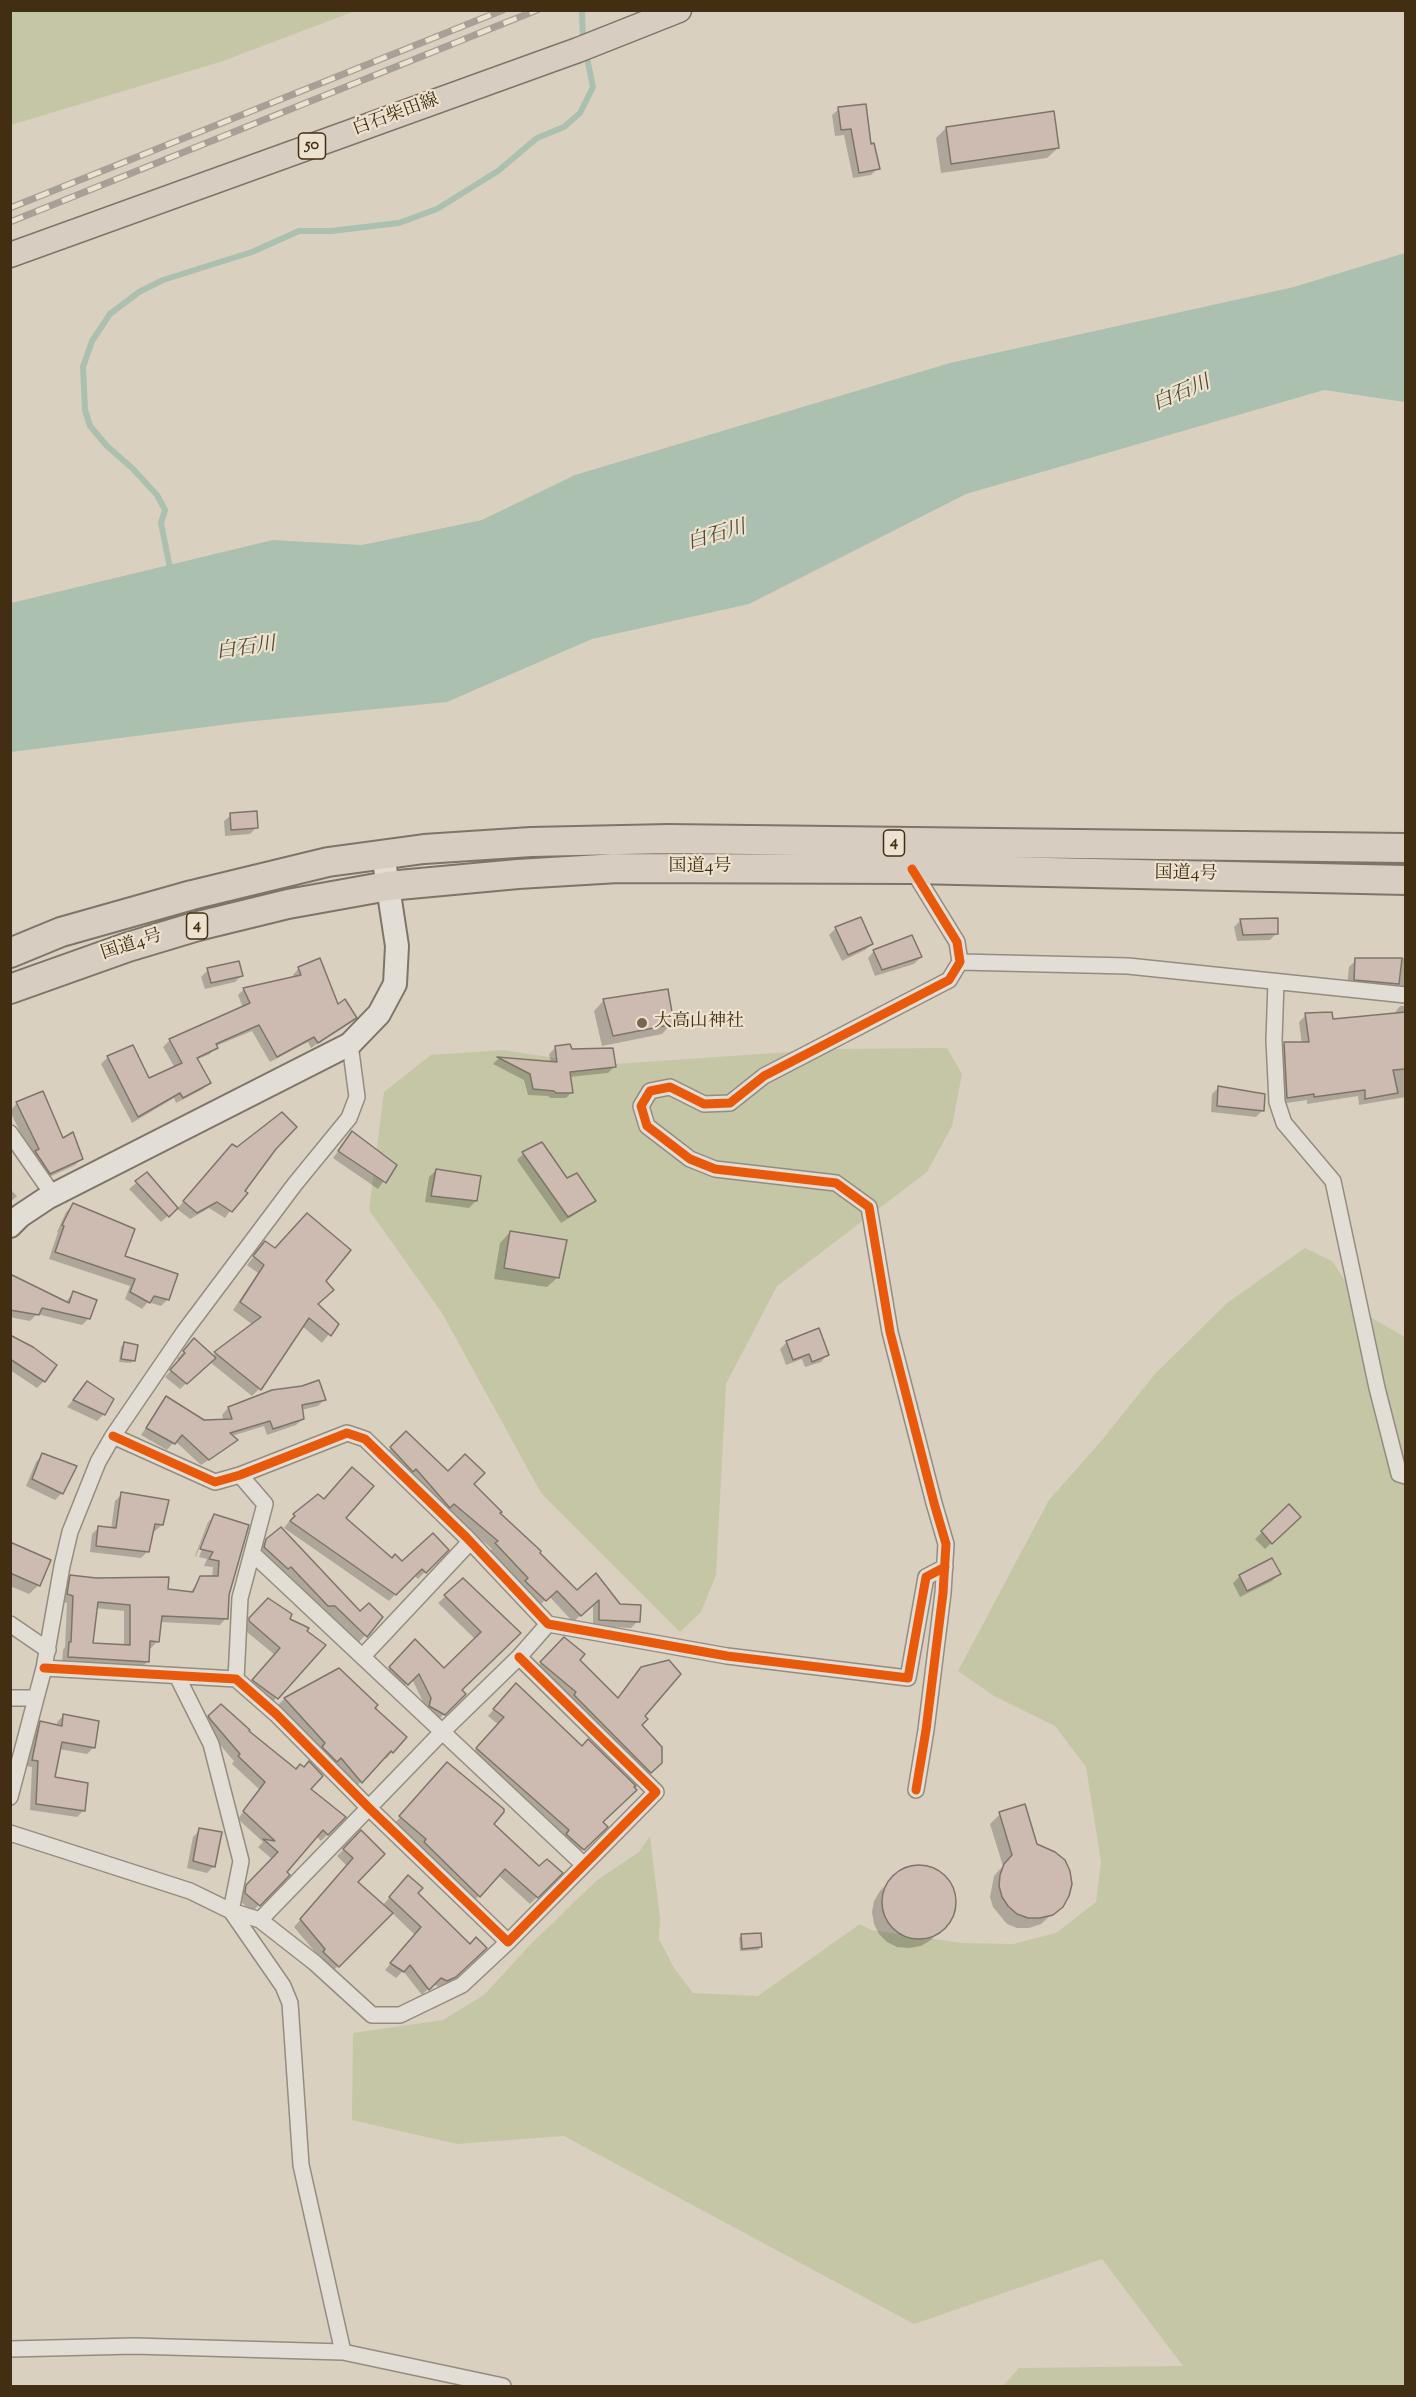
<!DOCTYPE html>
<meta charset="utf-8">
<style>
body{margin:0}
#map{position:relative;width:1416px;height:2397px;overflow:hidden;background:#dad0c0;font-family:"Sorts Mill Goudy",serif}
canvas{display:block}
.frame{position:absolute;inset:0;border:12px solid #422e12;pointer-events:none}
</style>
<div id="map">
<canvas width="1416" height="2397"></canvas>
<div class="frame"></div>
</div>
<script>
const ctx = document.querySelector('canvas').getContext('2d');
ctx.lineJoin = 'round';
function fill(path, color) { ctx.fillStyle = color; ctx.fill(path, 'evenodd'); }
const shape = rows => new Path2D(rows.map(r => 'M' + r).join(''));
function trace(path, color, width, dash) { ctx.strokeStyle = color; ctx.lineWidth = width; ctx.lineCap = dash ? 'butt' : 'round'; ctx.setLineDash(dash || []); ctx.stroke(path); }
function drawText(font, color, halo, rows, align = 'center') {
  ctx.font = font + ' "Sorts Mill Goudy","Noto Serif JP",serif'; ctx.lineWidth = 4.5; ctx.setLineDash([]); ctx.textBaseline = 'middle'; ctx.strokeStyle = halo; ctx.fillStyle = color; for (const [text, x, y, turn = 0] of rows) {
    ctx.save(); ctx.translate(x, y); ctx.rotate((+turn || 0) * Math.PI / 180); ctx.textAlign = isNaN(turn) ? turn : align; if (halo) ctx.strokeText(text, 0, 0); ctx.fillText(text, 0, 0); ctx.restore();
  }
}
fill(shape([
 [11,10,355,10,355,11,223,61,11,125],
 [947,1048,962,1074,952,1126,927,1172,777,1286,726,1384,716,1575,701,1612,680,1632,541,1493,442,1313,369,1210,384,1092,431,1055,503,1050,601,1065,833,1049],
 [1305,1248,1332,1261,1370,1317,1405,1337,1405,2386,1003,2386,1019,2368,1183,2366,1102,2259,914,2324,564,2136,457,2144,352,2120,353,2033,443,2020,484,1995,530,1945,596,1881,639,1852,650,1836,660,1919,659,1939,674,1968,693,1993,758,1996,860,1924,871,1930,963,1943,1013,1944,1056,1933,1096,1902,1101,1862,1086,1767,1055,1726,994,1696,958,1671,1049,1500,1102,1440,1155,1374,1227,1303]
]), '#c4c6a5');
fill(shape([
 [1405,253,1405,402,1324,390,966,494,749,604,592,639,447,702,245,722,11,752,11,603,273,540,362,545,482,520,575,475,950,363,1294,287]
]), '#abc0ae');
fill(shape([
 [839,109,870,146,878,168,871,175,853,178,844,135,835,136,832,115],
 [946,128,1058,148,1047,158,941,173,936,138],
 [231,815,257,827,250,834,225,836,224,821],
 [1241,920,1277,933,1270,940,1237,941,1234,927],
 [836,928,872,944,865,950,842,961,829,935],
 [874,951,921,957,914,964,875,976,868,958],
 [1406,958,1406,996,1347,986,1349,967,1356,960],
 [299,968,337,1006,355,1017,311,1048,308,1042,270,1062,252,1031,216,1046,210,1054,196,1060,209,1082,203,1089,176,1103,174,1098,132,1123,101,1064,108,1057,133,1047,148,1080,175,1068,163,1047,169,1041,243,1008,238,995,244,989,294,978,293,975],
 [208,970,242,975,235,982,205,989,201,977],
 [604,1000,672,1023,662,1034,602,1046,594,1011],
 [1400,1006,1406,1006,1406,1097,1359,1105,1358,1096,1307,1104,1307,1100,1280,1104,1277,1051,1284,1044,1302,1044,1299,1022,1306,1015,1332,1020,1393,1015],
 [555,1048,570,1051,614,1067,608,1073,569,1077,572,1092,566,1098,550,1098,548,1096,528,1095,524,1080,493,1064,498,1059,551,1063,549,1054],
 [1219,1087,1263,1110,1256,1117,1211,1112,1212,1094],
 [17,1103,81,1159,75,1165,43,1180,10,1111],
 [352,1133,395,1165,378,1189,333,1158],
 [238,1149,275,1149,225,1218,209,1208,190,1219,177,1209,226,1152],
 [523,1154,567,1180,594,1201,587,1207,561,1223,517,1160],
 [436,1170,476,1201,469,1208,425,1202,429,1177],
 [147,1174,176,1208,161,1222,129,1189],
 [10,1189,17,1196,10,1202],
 [73,1205,168,1299,161,1306,148,1302,142,1309,125,1299,130,1286,49,1259,58,1232,57,1232,66,1212],
 [510,1232,558,1277,547,1287,494,1279,500,1243],
 [265,1243,324,1281,316,1305,337,1324,322,1343,302,1326,259,1389,252,1396,210,1362,180,1389,165,1377,180,1361,177,1359,188,1347,212,1356,253,1325,233,1310,258,1273,247,1265],
 [10,1276,65,1303,73,1293,89,1318,82,1325,37,1314,30,1321,10,1317],
 [10,1337,44,1381,37,1388,10,1370],
 [787,1342,827,1355,821,1362,805,1367,802,1359,786,1365,780,1349],
 [124,1344,134,1360,131,1363,119,1362,121,1347],
 [87,1383,104,1414,97,1421,67,1407],
 [166,1398,204,1421,224,1421,222,1415,228,1408,325,1399,318,1406,301,1410,303,1419,296,1425,267,1435,264,1426,232,1436,236,1440,230,1446,201,1465,175,1441,167,1450,141,1435],
 [406,1433,448,1473,472,1484,498,1514,577,1592,619,1605,638,1621,631,1628,593,1626,593,1604,573,1622,549,1596,539,1606,520,1589,523,1585,489,1551,492,1549,384,1455],
 [42,1455,62,1493,55,1500,26,1486,36,1462],
 [122,1494,162,1525,155,1531,152,1531,148,1551,141,1558,90,1552,92,1534,99,1527,111,1529,115,1501],
 [318,1496,392,1560,402,1563,447,1550,418,1579,414,1575,389,1601,284,1528,294,1515],
 [1289,1506,1299,1517,1265,1549,1255,1539],
 [215,1516,227,1595,226,1618,220,1625,160,1622,158,1641,151,1648,149,1648,148,1661,141,1668,62,1663,63,1650,65,1647,67,1603,61,1601,64,1584,71,1577,190,1593,201,1578,212,1578,213,1567,204,1566,207,1559,195,1556,208,1522],
 [210,1521,213,1521,199,1557,196,1556],
 [95,1608,124,1611,124,1646,91,1644],
 [267,1540,360,1613,381,1617,359,1642,327,1612,321,1612,258,1554,259,1548],
 [10,1545,39,1585,29,1594,10,1586],
 [1279,1574,1272,1581,1240,1597,1233,1583,1240,1576],
 [463,1580,519,1633,460,1690,464,1694,437,1721,425,1706,412,1679,400,1690,383,1675,415,1641,444,1670,475,1639,438,1603],
 [269,1600,288,1620,324,1645,270,1705,246,1687,275,1655,242,1628],
 [564,1639,578,1660,617,1699,642,1668,643,1716,640,1725,653,1769,643,1779,534,1670],
 [339,1670,373,1708,392,1752,386,1759,384,1757,355,1788,278,1705,284,1699],
 [509,1691,582,1747,601,1822,606,1827,576,1856,470,1755,499,1725,488,1716],
 [221,1706,309,1789,344,1818,321,1841,316,1836,284,1872,288,1875,252,1912,239,1900,240,1893,272,1859,258,1847,263,1842,238,1819,259,1789,232,1764,234,1761,202,1724],
 [64,1715,93,1748,87,1754,59,1749,53,1779,84,1810,77,1817,30,1810,32,1767,26,1766,34,1729,41,1723,57,1727,57,1722],
 [441,1771,491,1824,539,1868,561,1873,530,1904,498,1875,472,1903,418,1849,420,1847,394,1824],
 [1000,1814,1061,1906,1041,1924,1029,1928,1017,1928,1007,1924,993,1907,990,1897,994,1876,1003,1866,990,1824],
 [200,1830,214,1866,207,1873,187,1868,193,1837],
 [361,1832,356,1882,382,1906,402,1884,416,1893,470,1946,485,1948,448,1983,439,1987,433,1984,422,1995,403,1971,396,1978,385,1970,415,1935,391,1912,332,1972,294,1927,347,1866,337,1856],
 [921,1866,932,1869,942,1875,950,1884,954,1895,954,1908,950,1919,931,1940,921,1946,909,1948,897,1947,887,1942,879,1934,874,1924,872,1912,874,1901,880,1891,899,1872,910,1867],
 [742,1935,761,1947,758,1950,740,1951,739,1938]
]), '#0003');
trace(shape([
 [582,10,583,43],
 [171,573,161,523,165,510,157,495,132,468,107,446,90,426,85,410,83,367,92,341,110,314,139,292,163,280,252,252,299,231,331,231,399,223,437,209,498,171,537,138,564,127,580,113,593,87,586,53]
]), '#abc0ae', 6);
const building = shape([
 [866,104,871,144,874,143,880,169,859,173,851,129,841,130,838,107,866,104],
 [1054,111,1059,148,951,164,946,127,1054,111],
 [257,811,258,828,231,830,230,813,257,811],
 [861,917,873,944,848,955,835,927,861,917],
 [1278,918,1278,934,1243,935,1240,919,1278,918],
 [912,935,922,957,882,970,873,950,912,935],
 [320,958,338,1004,345,999,357,1018,355,1019,318,1043,314,1037,277,1057,259,1025,216,1044,218,1048,197,1058,211,1083,183,1098,180,1093,138,1117,107,1056,133,1045,149,1078,182,1063,169,1039,250,1003,243,988,301,975,298,967,320,958],
 [1355,958,1402,958,1399,984,1354,980,1355,958],
 [239,961,243,976,211,983,207,968,239,961],
 [668,989,674,1024,613,1036,603,999,668,989],
 [1332,1012,1333,1019,1406,1012,1406,1069,1393,1070,1398,1093,1365,1099,1365,1090,1314,1097,1314,1094,1287,1098,1284,1042,1309,1042,1305,1013,1332,1012],
 [570,1044,572,1049,613,1048,616,1067,570,1072,573,1093,556,1093,554,1091,533,1089,530,1074,497,1057,557,1062,555,1046,570,1044],
 [1218,1086,1265,1094,1264,1111,1217,1106,1218,1086],
 [43,1091,63,1138,73,1132,83,1159,50,1174,35,1151,39,1149,16,1102,43,1091],
 [282,1112,297,1127,276,1149,245,1191,248,1193,232,1212,217,1202,197,1213,183,1201,232,1144,237,1147,282,1112],
 [352,1131,397,1165,386,1183,338,1151,352,1131],
 [542,1142,567,1178,577,1173,596,1201,568,1217,522,1152,542,1142],
 [436,1169,481,1176,477,1201,431,1196,436,1169],
 [147,1172,178,1208,169,1217,135,1181,147,1172],
 [73,1203,135,1229,125,1256,178,1274,169,1300,154,1296,150,1303,130,1292,135,1279,55,1252,64,1226,62,1225,73,1203],
 [307,1213,351,1250,326,1281,334,1290,318,1304,339,1324,331,1336,309,1318,261,1390,214,1352,261,1317,240,1302,264,1265,253,1256,265,1241,275,1248,307,1213],
 [510,1231,567,1240,559,1278,504,1268,510,1231],
 [10,1274,69,1303,73,1291,97,1300,90,1319,42,1308,39,1315,10,1310,10,1274],
 [819,1328,829,1355,812,1362,809,1354,793,1360,786,1341,819,1328],
 [10,1335,33,1347,57,1365,45,1382,10,1359,10,1335],
 [194,1338,216,1358,187,1384,170,1370,185,1353,183,1351,194,1338],
 [124,1342,138,1345,135,1361,121,1359,124,1342],
 [319,1380,326,1400,302,1405,304,1419,273,1429,270,1421,230,1433,238,1440,209,1460,182,1435,175,1444,146,1428,166,1396,204,1420,232,1419,228,1407,272,1390,302,1386,319,1380],
 [87,1381,114,1399,105,1415,73,1400,87,1381],
 [406,1431,448,1471,465,1454,485,1473,474,1484,502,1512,500,1513,541,1551,540,1553,577,1590,596,1573,620,1604,641,1605,640,1622,599,1620,599,1600,581,1616,557,1591,546,1601,525,1581,528,1578,495,1543,498,1541,454,1504,450,1508,416,1469,413,1472,390,1447,406,1431],
 [42,1453,77,1466,63,1494,32,1479,42,1453],
 [352,1467,374,1486,346,1518,392,1558,395,1554,402,1561,433,1533,449,1550,426,1573,422,1569,396,1595,290,1521,295,1516,293,1514,318,1494,324,1499,352,1467],
 [121,1492,169,1500,163,1525,155,1524,149,1552,96,1546,98,1526,116,1528,121,1492],
 [1289,1504,1301,1517,1272,1544,1261,1531,1289,1504],
 [214,1514,249,1525,229,1595,228,1619,162,1616,159,1642,150,1641,149,1662,68,1657,69,1642,71,1642,73,1596,67,1594,70,1575,96,1578,169,1577,168,1589,193,1592,200,1576,218,1576,219,1561,209,1559,213,1552,200,1549,214,1514],
 [98,1602,130,1605,130,1645,93,1643,98,1602],
 [281,1527,360,1611,369,1603,383,1617,367,1637,335,1606,328,1606,291,1567,288,1569,264,1547,266,1539,281,1527],
 [10,1542,51,1560,40,1586,10,1573,10,1542],
 [1272,1558,1281,1574,1247,1591,1239,1575,1272,1558],
 [463,1578,521,1633,462,1690,466,1694,445,1715,429,1706,431,1698,419,1674,408,1685,389,1667,415,1639,444,1668,481,1632,444,1595,463,1578],
 [268,1598,292,1614,290,1619,309,1628,307,1631,326,1645,278,1699,252,1680,280,1648,249,1621,249,1618,268,1598],
 [564,1637,585,1654,580,1660,618,1698,641,1667,669,1660,681,1674,645,1716,648,1719,642,1725,662,1747,662,1763,651,1773,574,1695,576,1692,540,1662,564,1637],
 [339,1668,378,1705,375,1708,407,1737,393,1753,391,1751,362,1783,341,1758,337,1762,322,1747,325,1743,284,1698,339,1668],
 [516,1683,582,1746,588,1739,636,1786,634,1787,637,1790,603,1822,608,1827,584,1850,566,1834,569,1830,476,1748,504,1717,493,1709,516,1683],
 [221,1704,250,1730,249,1731,296,1769,300,1764,304,1767,309,1761,323,1776,311,1789,346,1817,328,1835,323,1830,287,1872,290,1875,260,1906,245,1893,246,1885,278,1852,263,1839,275,1841,243,1811,265,1782,238,1756,240,1754,210,1719,208,1716,221,1704],
 [63,1714,99,1721,95,1748,62,1742,55,1777,88,1783,85,1811,36,1804,38,1761,32,1760,40,1721,62,1726,63,1714],
 [447,1762,504,1809,504,1812,494,1824,539,1866,547,1859,563,1873,538,1898,505,1869,480,1897,424,1842,426,1839,399,1816,447,1762],
 [1025,1804,1037,1844,1055,1852,1065,1860,1070,1871,1072,1884,1069,1896,1063,1907,1053,1915,1040,1918,1028,1918,1017,1914,1008,1906,1002,1897,999,1886,1000,1875,1004,1864,1012,1855,999,1812,1025,1804],
 [199,1828,222,1832,215,1867,193,1861,199,1828],
 [361,1830,385,1854,358,1882,393,1913,339,1967,323,1952,325,1949,300,1919,353,1858,343,1849,361,1830],
 '882 1902a37 37 0 1 1 74 0a37 37 0 1 1-74 0Z',
 [408,1875,423,1888,418,1893,470,1944,476,1937,487,1948,456,1977,447,1981,441,1978,429,1990,410,1965,404,1972,390,1963,421,1927,389,1897,408,1875],
 [761,1933,762,1947,742,1949,741,1934,761,1933]
]);
fill(building, '#cdbab0');
trace(building, '#7e7569', 1.5);
const street = shape([
 [912,869,957,942,960,962,949,980,764,1076,730,1103,704,1104,670,1087,650,1091,641,1106,647,1126,690,1159,715,1169,836,1183,869,1207,890,1332,934,1503,946,1544,943,1593,926,1730,916,1790],
 [960,962,1128,966,1406,995],
 [1276,982,1274,1040,1277,1102,1284,1123,1333,1181,1377,1388,1399,1474,1406,1476],
 [10,1133,53,1195],
 [113,1436,215,1482,240,1475,347,1433,365,1439,467,1538,548,1624,727,1656,908,1678,926,1577,945,1567],
 [240,1475,265,1504,252,1553,584,1865],
 [10,1624,48,1650],
 [363,1656,470,1542],
 [44,1668,236,1679,276,1714,369,1808,508,1942,656,1792,519,1657],
 [177,1676,211,1744,241,1861,231,1911,283,1986,290,2003,301,2165,343,2352],
 [236,1679,240,1598,252,1553],
 [10,1698,35,1698],
 [10,1797,44,1668,62,1566,70,1532,98,1462,113,1436,184,1332,295,1184,349,1118,357,1097,350,1044],
 [10,1833,190,1891,231,1911,260,1920,445,1729,519,1657,548,1624],
 [260,1920,315,1963,372,2015,400,2015,462,1985,508,1942],
 [10,2349,134,2346,343,2352,503,2386]
]);
const secondary = shape([
 [10,1226,20,1216,47,1198,350,1044,379,1014,395,984,397,946,383,854]
]);
const primary = shape([
 [10,255,578,50,679,10]
]);
const highway = shape([
 [10,953,61,932,192,895,328,862,424,849,531,842,668,839,1406,848],
 [10,989,128,947,198,926,288,904,388,886,518,874,618,868,912,869,1406,880]
]);
trace(street, '#948c7f', 18);
trace(secondary, '#7e7569', 26);
trace(primary, '#7e7569', 27);
trace(highway, '#7e7569', 32);
trace(street, '#e2ddd5', 15);
trace(secondary, '#e2ddd5', 22);
trace(primary, '#d7cdc0', 24);
trace(highway, '#d7cdc0', 28);
const rail = shape([
 [10,208,503,10],
 [10,222,537,10]
]);
trace(rail, '#a6a096', 7);
trace(rail, '#ede2cf', 4.5, [14]);
trace(shape([
 [912,869,957,942,960,962,949,980,764,1076,730,1103,704,1104,670,1087,650,1091,641,1106,647,1126,690,1159,715,1169,836,1183,869,1207,890,1332,934,1503,946,1544,943,1593,926,1730,916,1790],
 [113,1436,215,1482,240,1475,347,1433,365,1439,467,1538,548,1624,727,1656,908,1678,926,1577,945,1567],
 [44,1668,236,1679,276,1714,369,1808,508,1942,656,1792,519,1657]
]), '#e8590c', 9);
for (const [x, y, r, color] of [
 [642,1023,6,"#77674f"]
]) { const dot = new Path2D(); dot.arc(x, y, r, 0, 2 * Math.PI); ctx.fillStyle = color; ctx.fill(dot); trace(dot, '#ede2cf', 2); }
for (const [x, y, w] of [
 [312,146,27],
 [894,843,21],
 [197,926,21]
]) { const box = new Path2D(); box.roundRect(x - w / 2, y - 13, w, 26, 4.5); ctx.fillStyle = '#ede2cf'; ctx.fill(box); trace(box, '#422e12', 1.5); }
drawText('bold 16px', '#422e12', null, [
 ["50",312,146],
 ["4",894,843],
 ["4",197,926]
]);
drawText('18px', '#422e12', '#ede2cf', [
 ["白石柴田線",396,116,-20],
 ["国道4号",700,868],
 ["国道4号",1186,875,1],
 ["国道4号",132,946,-18]
]);
drawText('18px', '#422e12', '#ede2cf', [
 ["大高山神社",654,1023]
], 'left');
drawText('italic 20px', '#534a30', '#ede2cf', [
 ["白石川",1182,395,-23],
 ["白石川",717,537,-16],
 ["白石川",246,650,-8]
]);
</script>
